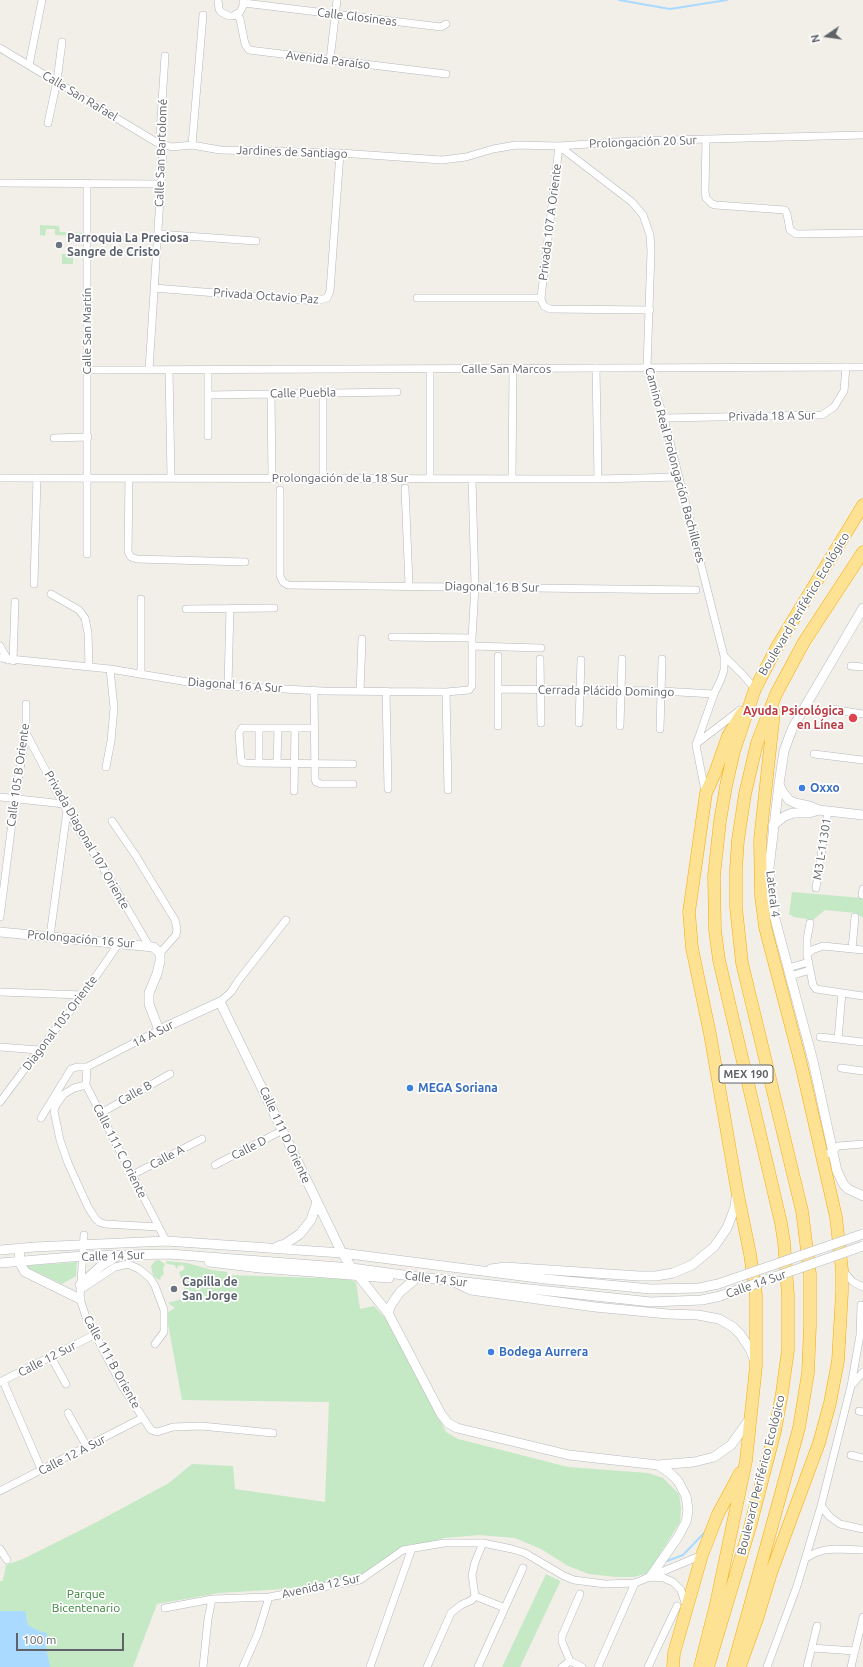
<!DOCTYPE html>
<meta charset="utf-8">
<style>
body{margin:0}
#map{position:relative;width:863px;height:1667px;overflow:hidden;background:#f1efe8;font-family:Ubuntu,sans-serif}
canvas{display:block}
.north{position:absolute;left:807px;top:16px;width:40px;height:40px;-webkit-text-stroke:3px #fff;paint-order:stroke;rotate:257deg;font-size:11px;font-weight:700;line-height:16px;text-align:center;color:#5f6368}
.north::after{content:'';display:block;margin:auto;width:14px;height:18px;background:#5f6368;clip-path:polygon(50% 0,100% 100%,50% 72%,0 100%)}
.scale{position:absolute;left:16px;top:1633px;width:108px;height:18px;box-sizing:border-box;border:2px solid #5f6368;border-top:0;padding-left:5px;font-size:12px;line-height:14px;white-space:nowrap;color:#5f6368;-webkit-text-stroke:3px #fff;paint-order:stroke}
</style>
<div id="map">
<canvas width="863" height="1667"></canvas>
<div class="north">N</div>
<div class="scale">100 m</div>
</div>
<script>
const ctx = document.querySelector('canvas').getContext('2d');
ctx.lineJoin = 'round';
function fill(path, color) { ctx.fillStyle = color; ctx.fill(path, 'evenodd'); }
const shape = rows => new Path2D(rows.map(r => 'M' + r).join(''));
function trace(path, color, width, dash) { ctx.strokeStyle = color; ctx.lineWidth = width; ctx.lineCap = dash ? 'butt' : 'round'; ctx.setLineDash(dash || []); ctx.stroke(path); }
function drawText(font, color, halo, rows, align = 'center') {
  ctx.font = font + ' Ubuntu,sans-serif'; ctx.lineWidth = 3.5; ctx.setLineDash([]); ctx.textBaseline = 'middle'; ctx.strokeStyle = halo; ctx.fillStyle = color; for (const [text, x, y, turn = 0] of rows) {
    ctx.save(); ctx.translate(x, y); ctx.rotate((+turn || 0) * Math.PI / 180); ctx.textAlign = isNaN(turn) ? turn : align; if (halo) ctx.strokeText(text, 0, 0); ctx.fillText(text, 0, 0); ctx.restore();
  }
}
fill(shape([
 [40,225,59,226,60,232,86,233,86,240,78,240,78,236,55,235,55,229,46,229,45,236,40,235],
 [78,250,87,250,87,258,73,257,73,264,62,264,62,254,78,254],
 [792,892,863,898,863,918,856,913,825,910,813,920,794,917,789,914],
 [159,1260,165,1264,163,1269,164,1274,160,1278,161,1280,157,1279,153,1275,151,1266,155,1261],
 [166,1261,187,1263,212,1270,227,1272,228,1275,348,1279,356,1282,360,1309,374,1306,387,1320,446,1432,458,1439,568,1467,648,1473,663,1478,679,1494,681,1508,680,1522,648,1573,634,1577,616,1577,589,1574,568,1566,541,1549,515,1538,479,1535,444,1538,401,1550,361,1579,284,1589,219,1593,157,1604,133,1667,0,1667,0,1582,3,1580,6,1565,23,1559,93,1524,169,1483,192,1464,233,1466,235,1489,325,1502,329,1402,182,1400,166,1313,175,1308,168,1303,182,1299,183,1303,188,1300,179,1272,185,1269,183,1265,178,1266,177,1269,174,1265,167,1264],
 [77,1262,76,1276,62,1284,24,1266],
 [546,1574,560,1581,560,1582,520,1667,502,1667]
]), '#c5e8c5');
fill(shape([
 [0,1611,25,1611,28,1625,39,1631,47,1633,46,1647,50,1667,0,1667]
]), '#aadaff');
trace(shape([
 [619,0,670,9,727,0],
 [667,1561,683,1555,706,1531]
]), '#aadaff', 2);
const street = shape([
 [218,0,219,9,221,12,229,16,233,16,240,12,243,6,243,0],
 [244,3,441,27,446,24],
 [236,14,240,19,245,44,249,50,446,74],
 [0,48,156,142,172,147,192,145,220,150,340,153,442,160,466,157,493,149,516,145,559,146,632,141,863,135],
 [330,60,337,0],
 [29,65,42,0],
 [48,123,57,81,62,42],
 [706,139,705,192,706,198,712,204,716,205,785,210,787,214,790,230,796,234,863,233],
 [192,145,203,15],
 [559,146,632,202,643,215,650,235,651,251,647,368,664,418,724,656,724,670,721,679,714,694,696,745,705,791],
 [559,146,541,298,542,302,544,306,550,309,650,310],
 [0,183,161,184],
 [87,183,87,554],
 [158,234,256,241],
 [154,288,316,301,327,298,330,291,340,153],
 [417,298,541,298],
 [596,368,598,479],
 [87,370,863,367],
 [149,370,163,151,160,133,165,56],
 [169,370,171,478],
 [271,394,272,477],
 [208,395,397,392],
 [664,418,822,415,834,407,844,391,846,367],
 [208,436,208,370],
 [54,438,88,437],
 [0,478,598,479,679,477],
 [129,478,128,552,131,557,137,559,245,562],
 [323,478,323,392],
 [430,478,430,369],
 [512,478,513,369],
 [405,488,409,585],
 [280,490,280,576,283,582,288,585,696,590],
 [34,584,37,478],
 [51,594,79,610,85,618,88,633,89,666],
 [186,609,274,608],
 [392,637,472,638],
 [0,646,8,660],
 [472,646,541,648],
 [724,656,743,675,755,689],
 [0,658,110,669,206,685,323,691,446,692,469,690,472,686,472,638,475,586,472,479],
 [540,659,541,723],
 [13,661,15,602],
 [851,666,863,667],
 [141,673,141,599],
 [228,685,230,608],
 [498,689,661,691,714,694],
 [314,690,315,779,316,782,321,784,353,784],
 [360,691,362,639],
 [386,691,388,789],
 [446,692,448,790],
 [832,709,863,714],
 [579,723,581,660],
 [498,726,498,656],
 [620,726,622,659],
 [259,728,259,763],
 [314,728,242,728,239,733,241,761,245,763,353,764],
 [660,729,662,659],
 [26,733,67,811,113,884,149,946],
 [696,744,740,710],
 [814,754,863,760],
 [277,763,278,728],
 [106,767,111,741,114,708,110,669],
 [294,791,295,728],
 [0,797,64,804],
 [112,821,136,856,175,920,177,929,176,935,160,953],
 [816,888,828,811],
 [862,895,863,889],
 [0,917,15,799,26,733,26,704],
 [810,923,807,939,807,955,813,985,816,989,863,996],
 [50,936,67,811],
 [852,949,855,917],
 [807,955,812,950,823,946,863,950],
 [788,968,809,962],
 [790,976,810,970],
 [0,992,83,995],
 [220,1002,231,992,238,981,286,920],
 [820,1037,863,1042],
 [838,1039,842,993],
 [0,1047,39,1050],
 [87,1067,159,1030],
 [841,1068,863,1071],
 [86,1085,74,1088,64,1094,56,1105,54,1111,60,1140,68,1163,88,1207,95,1218,99,1222,105,1224,158,1227],
 [0,1102,39,1050,83,995,119,943],
 [101,1113,170,1074],
 [41,1118,71,1069,77,1067,87,1067,86,1085,166,1241],
 [822,1156,832,1152,838,1146,863,1144],
 [215,1165,283,1130],
 [132,1175,202,1139],
 [84,1235,80,1299,86,1317,122,1386,151,1430,157,1432,173,1427,201,1426,273,1433],
 [842,1270,853,1282,863,1287],
 [80,1290,115,1267,128,1264,139,1269,150,1278,155,1286,164,1310,164,1332,155,1344],
 [51,1357,66,1384],
 [3,1381,42,1471],
 [0,1382,94,1335],
 [851,1386,863,1372],
 [859,1411,863,1412],
 [68,1413,87,1447],
 [851,1455,863,1458],
 [0,1491,142,1418],
 [821,1506,830,1517,840,1524,863,1529],
 [0,1549,7,1560],
 [806,1558,815,1553,825,1550,836,1549,863,1550],
 [650,1577,664,1578,673,1582,681,1590,686,1606],
 [580,1594,562,1636,562,1642,570,1661,582,1667],
 [475,1596,505,1608],
 [165,1608,212,1599,269,1597,360,1580,403,1550,444,1543,483,1543,512,1549,525,1553,564,1576,574,1580,605,1584,635,1583,702,1555],
 [812,1648,855,1651],
 [203,1667,208,1619,212,1599],
 [243,1667,258,1633,269,1597],
 [370,1667,412,1548],
 [427,1667,451,1613,461,1605,472,1600,475,1596,472,1575,475,1562,483,1543],
 [478,1667,523,1568],
 [562,1667,570,1661],
 [598,1667,635,1583],
 [648,1667,677,1606],
 [767,1667,797,1586,821,1506,851,1386,860,1335,861,1305],
 [807,1667,817,1626],
 [851,1667,863,1617]
]);
const secondary = shape([
 [863,608,793,727,788,740,784,751,779,784,769,868,771,896,775,919,813,1061,837,1171,844,1185,848,1189,863,1196],
 [779,784,782,791,789,800,795,803,809,806,819,810],
 [773,825,785,816,793,813,809,813,819,810,863,815],
 [0,932,153,947,160,953,160,961,157,974,149,993,149,1004,159,1030,220,1002,342,1253,352,1268,388,1313,441,1414,448,1423,457,1428,569,1455,658,1465,694,1462,714,1457,731,1445,749,1420],
 [278,1246,285,1244,300,1234,311,1220,317,1202],
 [19,1248,20,1263,25,1272,80,1299],
 [0,1250,35,1247,166,1241,342,1253,545,1279,651,1289,699,1288,718,1284],
 [209,1262,260,1268,389,1278],
 [0,1263,83,1256,169,1254,352,1268,418,1277,651,1302,702,1300,720,1296],
 [491,1269,505,1267,639,1276,656,1276,673,1273,692,1265,714,1247,727,1228,735,1207,736,1198],
 [458,1284,471,1290,595,1307,668,1314,698,1315,719,1319,733,1327,740,1334,750,1349,754,1359],
 [80,1285,101,1266,119,1255],
 [388,1313,391,1305,400,1292,418,1277],
 [650,1577,678,1537,686,1522,688,1510,686,1496,678,1481,671,1474,658,1465]
]);
const highway = shape([
 [740,1666,757,1619,771,1573,819,1443,830,1403,838,1361,842,1292,842,1270,836,1217,801,1064,765,927,761,896,760,840,774,712],
 [673,1667,674,1653,702,1555,718,1514,740,1473],
 [700,1667,716,1604,746,1461,756,1366,756,1295,750,1254,737,1190,710,1034,692,948,689,912,706,793,715,773,728,736,742,713],
 [708,1667,750,1527,775,1431,782,1393,788,1350,788,1296,784,1242,781,1223,719,960,715,930,714,876,720,821,726,786,734,751,755,689,778,645,863,505],
 [733,1667,799,1428,808,1373,810,1326,810,1274,802,1211,742,963,736,907,736,869,738,840,745,794,757,743,776,694,804,642,863,552]
]);
trace(street, '#b5b8bc', 8);
trace(secondary, '#b6babf', 10);
trace(highway, '#f9ab00', 13);
trace(street, '#fff', 7);
trace(secondary, '#fff', 9);
trace(highway, '#fde293', 12);
const secondaryBridge = shape([
 [718,1284,863,1234],
 [720,1296,863,1246]
]);
trace(secondaryBridge, '#b6babf', 10, []);
trace(secondaryBridge, '#fff', 9);
for (const [x, y, r, color] of [
 [59,245,4,"#6b7280"],
 [853,718,5,"#e0444e"],
 [802,788,4,"#3f7fe0"],
 [410,1088,4,"#3f7fe0"],
 [174,1289,4,"#6b7280"],
 [491,1352,4,"#3f7fe0"]
]) { const dot = new Path2D(); dot.arc(x, y, r, 0, 2 * Math.PI); ctx.fillStyle = color; ctx.fill(dot); trace(dot, '#fff', 1.5); }
for (const [x, y, w] of [
 [746,1074,54]
]) { const box = new Path2D(); box.roundRect(x - w / 2, y - 9, w, 18, 3); ctx.fillStyle = '#fff'; ctx.fill(box); trace(box, '#5f6368', 1); }
drawText('bold 11px', '#5f6368', null, [
 ["MEX 190",746,1074]
]);
drawText('12px', '#5f6368', '#fff', [
 ["Calle Glosineas",357,17,7],
 ["Avenida Paraíso",328,60,7],
 ["Calle San Rafael",80,96,31],
 ["Prolongación 20 Sur",643,142,-2],
 ["Jardines de Santiago",292,152,2],
 ["Calle San Bartolomé",161,153,-88],
 ["Privada 107 A Oriente",550,222,-83],
 ["Privada Octavio Paz",266,296,4],
 ["Calle San Martín",87,331,-90],
 ["Calle San Marcos",506,369],
 ["Calle Puebla",303,393,-1],
 ["Privada 18 A Sur",772,416,-1],
 ["Camino Real Prolongación Bachilleres",675,465,75],
 ["Prolongación de la 18 Sur",340,478],
 ["Diagonal 16 B Sur",492,587,1],
 ["Boulevard Periférico Ecológico",804,604,-59],
 ["Diagonal 16 A Sur",235,685,4],
 ["Cerrada Plácido Domingo",606,691,1],
 ["Calle 105 B Oriente",18,775,-82],
 ["Privada Diagonal 107 Oriente",87,840,60],
 ["M3 L-11301",822,849,-81],
 ["Lateral 4",773,894,83],
 ["Prolongación 16 Sur",81,939,5],
 ["Diagonal 105 Oriente",60,1023,-53],
 ["14 A Sur",153,1034,-27],
 ["Calle B",135,1093,-29],
 ["Calle 111 D Oriente",285,1135,65],
 ["Calle D",249,1148,-27],
 ["Calle 111 C Oriente",120,1151,63],
 ["Calle A",167,1157,-28],
 ["Calle 14 Sur",113,1256,-2],
 ["Calle 14 Sur",436,1279,7],
 ["Calle 14 Sur",756,1284,-19],
 ["Calle 12 Sur",47,1359,-27],
 ["Calle 111 B Oriente",112,1362,61],
 ["Calle 12 A Sur",72,1455,-27],
 ["Boulevard Periférico Ecológico",761,1475,-76],
 ["Avenida 12 Sur",321,1586,-12]
]);
drawText('bold 12px', '#5b616d', '#fff', [
 ["Parroquia La Preciosa",67,238],
 ["Sangre de Cristo",67,252],
 ["Capilla de",182,1282],
 ["San Jorge",182,1296]
], 'left');
drawText('bold 12px', '#be3a42', '#fff', [
 ["Ayuda Psicológica",844,711],
 ["en Línea",844,725]
], 'right');
drawText('bold 12px', '#366cbe', '#fff', [
 ["Oxxo",810,788],
 ["MEGA Soriana",418,1088],
 ["Bodega Aurrera",499,1352]
], 'left');
drawText('12px', '#348238', '#fff', [
 ["Parque",86,1594],
 ["Bicentenario",86,1608]
]);
</script>
